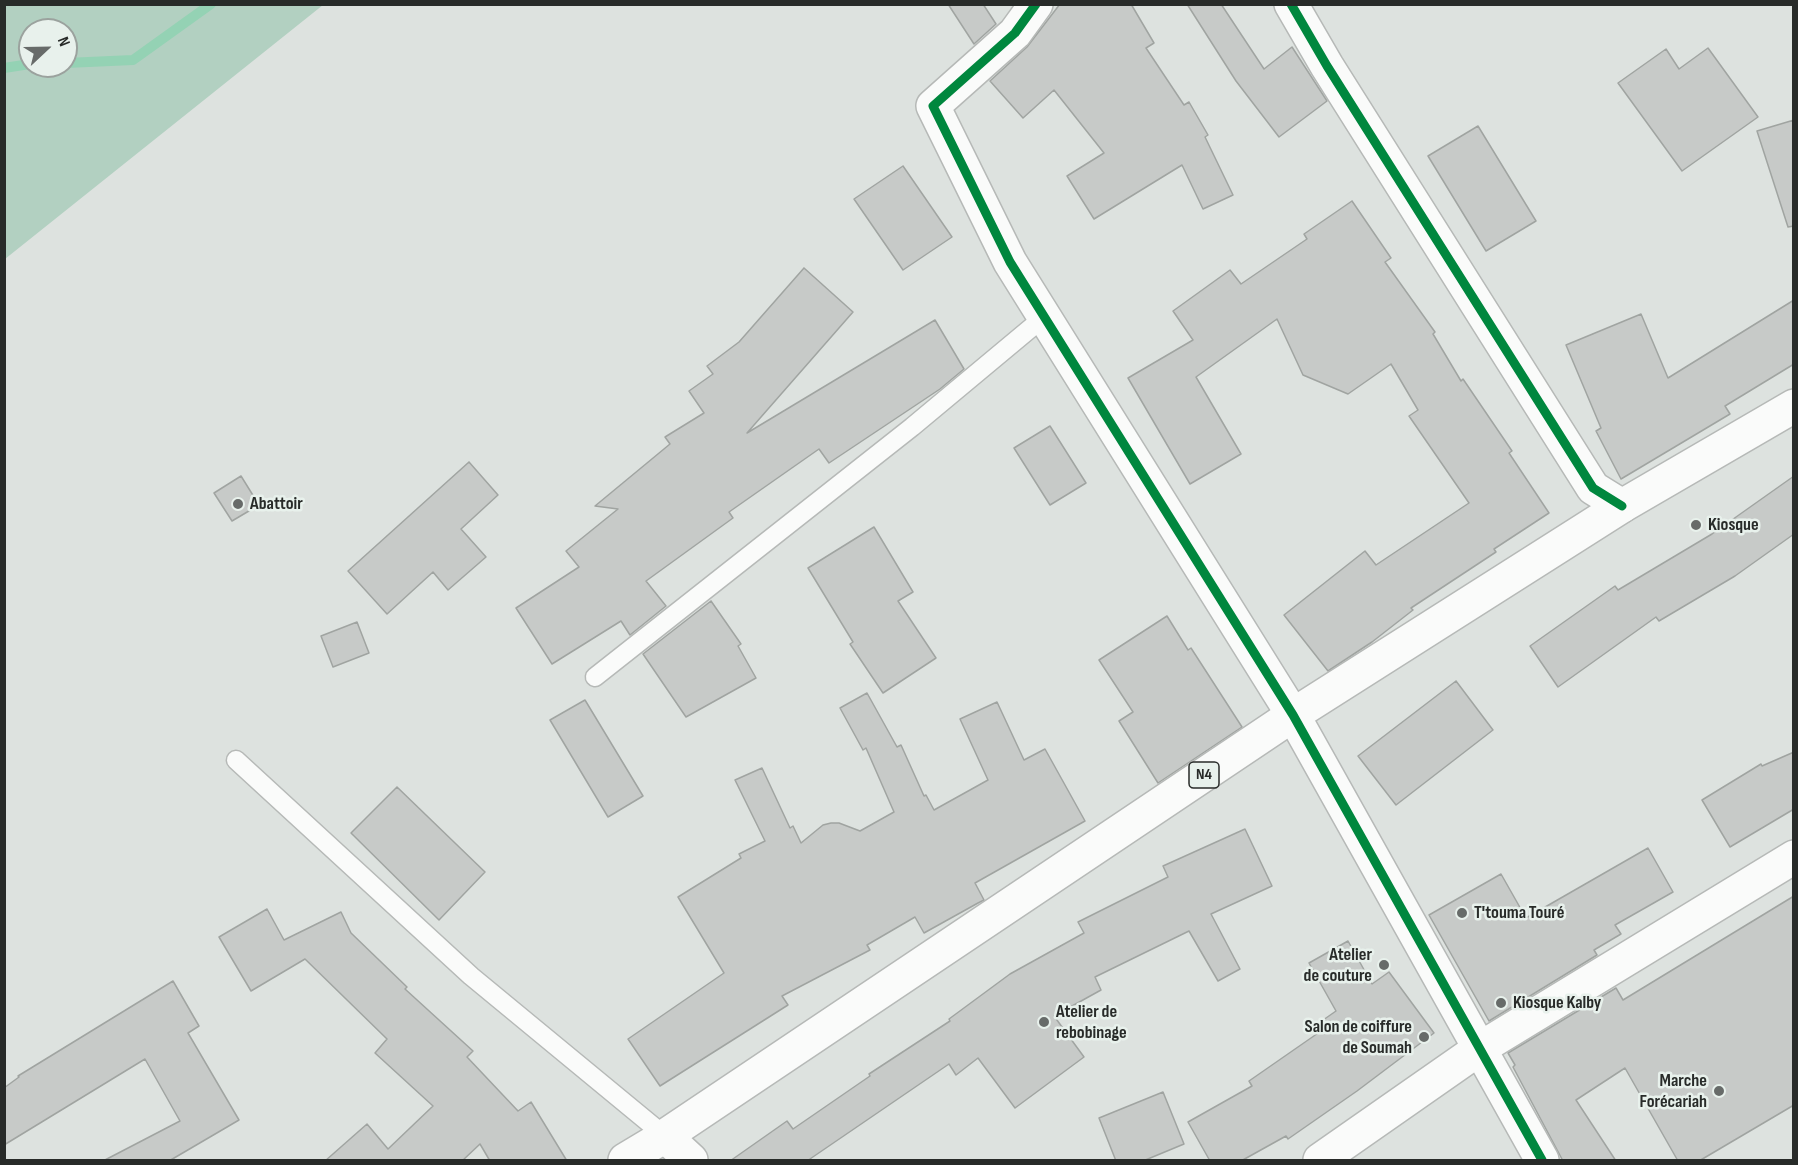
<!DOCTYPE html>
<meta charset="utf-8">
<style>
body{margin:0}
#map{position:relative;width:1798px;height:1165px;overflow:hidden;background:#dde2df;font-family:"Sofia Sans Condensed",sans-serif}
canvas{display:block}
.frame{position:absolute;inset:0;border:6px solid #282b29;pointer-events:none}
.north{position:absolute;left:18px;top:18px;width:60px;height:60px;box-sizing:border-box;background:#e8f1ec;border:2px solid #9ba29e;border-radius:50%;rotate:68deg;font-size:16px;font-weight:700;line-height:24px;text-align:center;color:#282b29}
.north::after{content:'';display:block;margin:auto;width:21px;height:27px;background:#676b69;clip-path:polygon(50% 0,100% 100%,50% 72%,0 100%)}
</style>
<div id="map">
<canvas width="1798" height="1165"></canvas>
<div class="frame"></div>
<div class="north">N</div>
</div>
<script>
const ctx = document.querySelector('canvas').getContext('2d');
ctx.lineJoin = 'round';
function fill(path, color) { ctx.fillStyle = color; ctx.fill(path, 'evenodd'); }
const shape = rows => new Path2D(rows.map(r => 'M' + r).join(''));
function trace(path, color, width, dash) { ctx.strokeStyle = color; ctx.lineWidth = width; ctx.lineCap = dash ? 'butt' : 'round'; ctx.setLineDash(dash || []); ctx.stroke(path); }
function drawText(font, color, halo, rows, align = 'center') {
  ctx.font = font + ' "Sofia Sans Condensed",sans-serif'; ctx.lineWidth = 5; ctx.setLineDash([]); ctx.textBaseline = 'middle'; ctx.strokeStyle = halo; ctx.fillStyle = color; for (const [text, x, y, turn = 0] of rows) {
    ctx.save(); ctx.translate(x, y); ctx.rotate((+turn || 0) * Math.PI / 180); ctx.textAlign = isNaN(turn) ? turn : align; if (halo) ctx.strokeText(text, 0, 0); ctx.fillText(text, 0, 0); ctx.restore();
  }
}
fill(shape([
 [5,4,323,4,323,5,5,259],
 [30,30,66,30,66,66,30,66]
]), '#b2d0c1');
trace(shape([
 [66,63,133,60,211,4],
 [4,68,30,64]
]), '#94d2b4', 10);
const building = shape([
 [948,4,983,4,996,24,974,44,948,4],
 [1060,4,1131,4,1154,43,1146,48,1184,105,1189,102,1208,135,1205,137,1233,195,1203,209,1182,165,1094,219,1067,176,1104,153,1054,90,1023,118,990,81,1027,47,1060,4],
 [1187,4,1221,4,1264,69,1292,47,1327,101,1279,137,1236,81,1187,4],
 [1708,48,1758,117,1682,171,1618,83,1666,49,1679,69,1708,48],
 [1794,120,1794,226,1788,227,1757,131,1794,120],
 [1478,126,1536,221,1486,251,1428,156,1478,126],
 [903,166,952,237,903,270,854,199,903,166],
 [1352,201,1391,258,1385,262,1435,332,1433,334,1461,381,1463,379,1512,451,1509,453,1549,513,1494,549,1496,552,1411,608,1413,610,1372,642,1328,671,1284,615,1365,551,1376,565,1469,503,1409,416,1418,410,1391,364,1348,394,1303,375,1277,319,1196,377,1241,454,1190,484,1128,378,1193,340,1173,311,1230,270,1241,284,1307,239,1304,234,1352,201],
 [804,268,853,312,747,433,935,320,964,369,940,389,829,463,819,449,729,512,733,518,646,581,666,606,630,635,621,621,552,664,516,608,579,567,566,551,618,509,595,506,670,444,665,437,704,413,689,391,713,374,707,366,739,342,804,268],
 [1794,300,1794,364,1725,406,1730,414,1621,479,1596,431,1601,428,1566,345,1641,314,1668,378,1794,300],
 [1050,426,1086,483,1050,505,1014,448,1050,426],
 [469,462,498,495,461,529,486,557,448,590,433,572,387,614,348,571,469,462],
 [241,476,259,505,232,521,214,493,241,476],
 [1794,476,1794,534,1735,576,1659,621,1656,617,1558,687,1530,646,1615,586,1618,590,1712,534,1794,476],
 [874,527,913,592,898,601,936,658,883,693,850,644,853,642,808,568,874,527],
 [711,601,741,644,738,646,756,678,686,717,643,654,711,601],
 [1167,616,1188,650,1191,648,1242,727,1158,783,1119,721,1133,712,1099,660,1167,616],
 [357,622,369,653,333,667,321,636,357,622],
 [1456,681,1493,730,1396,805,1358,756,1456,681],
 [867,693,897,747,901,745,924,796,926,795,934,810,988,780,960,719,997,702,1024,760,1045,749,1085,821,975,883,984,900,978,903,924,933,915,917,867,945,870,950,782,996,788,1005,660,1086,628,1039,724,973,678,897,741,858,739,854,765,841,735,780,762,768,790,828,793,826,801,843,823,825,831,823,839,823,860,831,894,812,866,748,863,750,840,708,867,693],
 [585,700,643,796,608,817,550,720,585,700],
 [1794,752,1794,809,1730,847,1702,800,1761,764,1762,766,1794,752],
 [397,787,485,872,439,920,351,833,397,787],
 [1245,829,1272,886,1211,914,1240,969,1218,981,1189,931,1095,977,1101,990,1054,1016,1084,1057,1015,1108,978,1058,956,1075,949,1064,807,1161,730,1161,787,1121,793,1129,870,1076,869,1074,950,1021,949,1019,1010,974,1084,933,1078,922,1168,877,1163,866,1245,829],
 [1648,848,1673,892,1615,925,1621,934,1594,950,1597,955,1489,1021,1429,915,1501,874,1526,918,1648,848],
 [1794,896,1794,1105,1699,1161,1678,1161,1625,1068,1576,1100,1616,1161,1563,1161,1513,1067,1515,1065,1508,1053,1616,988,1623,1000,1794,896],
 [267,909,284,940,341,912,351,933,407,987,405,989,473,1051,467,1057,518,1111,531,1102,567,1161,490,1161,480,1144,462,1161,325,1161,367,1124,388,1149,433,1106,375,1053,387,1039,305,959,251,991,219,937,267,909],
 [1348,941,1372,984,1389,972,1434,1033,1357,1091,1288,1139,1286,1136,1241,1161,1210,1161,1188,1122,1252,1086,1249,1081,1321,1031,1316,1025,1336,1011,1309,963,1348,941],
 [173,981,199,1026,188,1033,239,1120,169,1161,103,1161,180,1121,145,1059,4,1145,4,1088,19,1077,18,1076,173,981],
 [1163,1092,1184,1144,1143,1161,1116,1161,1099,1118,1163,1092]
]);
fill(building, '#c7cac8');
trace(building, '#a0a4a1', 1.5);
const lane = shape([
 [595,677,912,427,1044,317],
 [236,760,471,976,665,1136]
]);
const street = shape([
 [1036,4,1015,33,933,106,1010,262,1293,715,1542,1160],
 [1291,4,1327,66,1593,488,1622,506],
 [665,1136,691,1160],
 [1320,1160,1479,1049,1794,857]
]);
const highway = shape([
 [625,1160,665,1136,1293,715,1622,506,1794,406]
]);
trace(lane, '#b6b9b7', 21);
trace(street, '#b6b9b7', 36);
trace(highway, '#b6b9b7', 36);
trace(lane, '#fafbfa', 18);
trace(street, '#fafbfa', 33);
trace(highway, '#fafbfa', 33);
trace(shape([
 [1036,4,1015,33,933,106,1010,262,1293,715,1542,1160],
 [1291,4,1327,66,1593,488,1622,506]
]), '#00873e', 9);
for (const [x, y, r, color] of [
 [238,504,6,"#676b69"],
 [1696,525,6,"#676b69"],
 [1462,913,6,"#676b69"],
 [1384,965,6,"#676b69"],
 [1501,1003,6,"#676b69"],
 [1044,1022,6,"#676b69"],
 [1424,1037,6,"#676b69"],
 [1719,1091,6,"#676b69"]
]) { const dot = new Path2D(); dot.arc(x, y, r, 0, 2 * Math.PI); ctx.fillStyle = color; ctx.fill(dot); trace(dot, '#e8f1ec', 2); }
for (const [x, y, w] of [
 [1204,775,30]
]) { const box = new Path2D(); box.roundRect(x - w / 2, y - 13, w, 26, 4.5); ctx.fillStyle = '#e8f1ec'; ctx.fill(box); trace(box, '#282b29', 1.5); }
drawText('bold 16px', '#282b29', null, [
 ["N4",1204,775]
]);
drawText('bold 18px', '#282b29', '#e8f1ec', [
 ["Abattoir",250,504],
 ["Kiosque",1708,525],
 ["T'touma Touré",1474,913],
 ["Atelier",1372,955,"right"],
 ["de couture",1372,976,"right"],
 ["Kiosque Kalby",1513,1003],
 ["Atelier de",1056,1012],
 ["rebobinage",1056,1033],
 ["Salon de coiffure",1412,1027,"right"],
 ["de Soumah",1412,1048,"right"],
 ["Marche",1707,1081,"right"],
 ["Forécariah",1707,1102,"right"]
], 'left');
</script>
